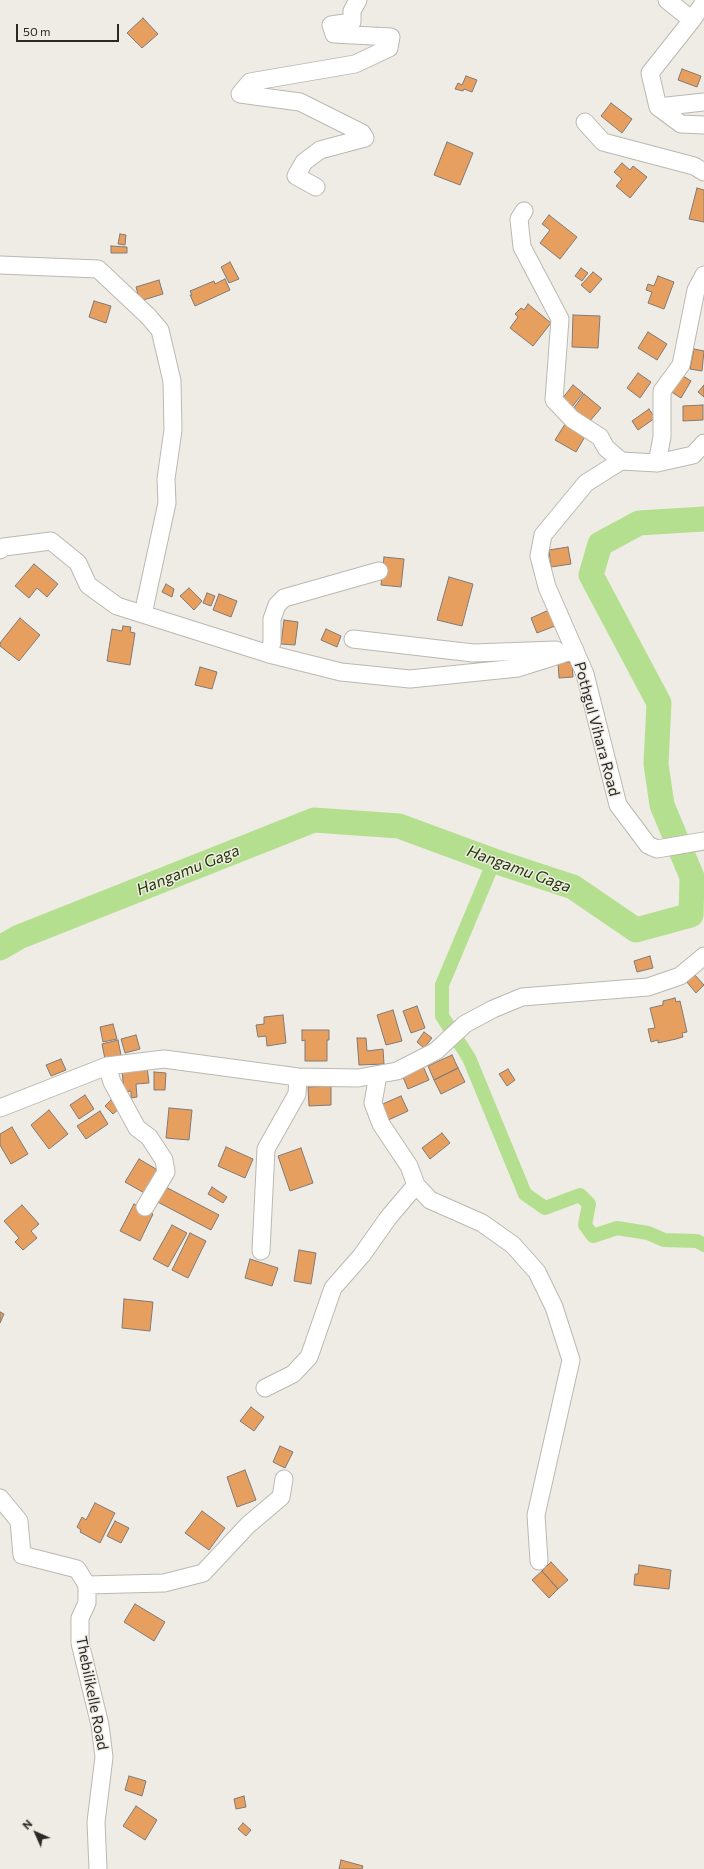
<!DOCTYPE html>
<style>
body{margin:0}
#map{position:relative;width:704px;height:1869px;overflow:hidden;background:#efece5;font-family:Commissioner,sans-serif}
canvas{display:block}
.north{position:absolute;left:16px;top:1813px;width:40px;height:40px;-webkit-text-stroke:3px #efece5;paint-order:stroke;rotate:315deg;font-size:11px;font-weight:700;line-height:16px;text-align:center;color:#2a2926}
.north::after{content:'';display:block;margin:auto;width:14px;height:18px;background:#2a2926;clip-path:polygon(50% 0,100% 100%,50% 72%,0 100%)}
.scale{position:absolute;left:16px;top:24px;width:103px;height:18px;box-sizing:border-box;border:2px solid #2a2926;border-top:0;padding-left:5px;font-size:12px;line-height:14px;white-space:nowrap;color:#2a2926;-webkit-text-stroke:3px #efece5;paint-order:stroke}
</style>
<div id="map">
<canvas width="704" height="1869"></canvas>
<div class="north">N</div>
<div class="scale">50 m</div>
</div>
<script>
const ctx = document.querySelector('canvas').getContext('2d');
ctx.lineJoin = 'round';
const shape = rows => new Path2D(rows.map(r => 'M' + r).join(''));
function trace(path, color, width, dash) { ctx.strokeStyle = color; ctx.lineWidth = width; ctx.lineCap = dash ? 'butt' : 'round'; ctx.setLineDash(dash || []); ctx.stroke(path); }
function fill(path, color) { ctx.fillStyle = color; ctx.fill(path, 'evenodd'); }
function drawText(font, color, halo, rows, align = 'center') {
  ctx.font = font + ' Commissioner,sans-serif'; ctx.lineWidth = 3; ctx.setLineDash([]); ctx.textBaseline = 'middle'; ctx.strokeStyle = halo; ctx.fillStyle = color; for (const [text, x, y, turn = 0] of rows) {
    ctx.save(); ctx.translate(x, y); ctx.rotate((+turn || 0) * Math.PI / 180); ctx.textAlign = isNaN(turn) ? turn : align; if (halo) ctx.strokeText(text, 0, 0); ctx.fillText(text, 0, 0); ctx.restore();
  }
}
trace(shape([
 [494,861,442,985,442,1016,469,1058,525,1194,545,1208,580,1195,589,1204,585,1225,593,1236,617,1228,648,1233,664,1240,697,1241,704,1245]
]), '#b4df8e', 14);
trace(shape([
 [0,948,19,937,314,820,399,826,494,861,573,887,636,930,691,915,692,877,662,805,656,764,659,703,591,575,600,544,639,523,704,519]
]), '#b4df8e', 25);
const building = shape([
 [143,18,158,34,142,48,127,33,143,18],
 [682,69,701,76,697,87,678,80,682,69],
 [466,76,477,80,472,92,464,89,463,91,455,89,458,83,462,85,466,76],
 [611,103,632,119,622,133,601,116,611,103],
 [447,142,473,153,460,185,434,175,447,142],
 [622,163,630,170,633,166,647,177,630,198,616,186,622,179,614,172,622,163],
 [697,188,704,190,704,222,689,219,697,188],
 [549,215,577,237,560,259,540,243,550,230,542,224,549,215],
 [120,234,126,235,125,245,118,244,120,234],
 [111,246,127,247,127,253,111,253,111,246],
 [230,262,239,279,229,283,221,267,230,262],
 [581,268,588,273,582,281,575,276,581,268],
 [593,272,602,279,590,293,581,285,593,272],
 [658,276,674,282,664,309,648,303,652,292,646,290,648,284,654,286,658,276],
 [225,279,230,290,195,306,190,295,192,295,190,291,214,281,215,284,225,279],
 [159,280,163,294,140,301,136,287,159,280],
 [94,301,111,306,106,323,89,317,94,301],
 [528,304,551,323,533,346,510,328,518,317,515,314,521,308,524,310,528,304],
 [573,315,600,316,598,348,572,347,573,315],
 [648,332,667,344,657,360,638,348,648,332],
 [694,349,704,351,702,371,690,369,694,349],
 [638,373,651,382,640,398,627,388,638,373],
 [680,374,691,381,681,398,670,391,680,374],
 [573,385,583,393,572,407,562,399,573,385],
 [704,385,704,397,698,392,704,385],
 [584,394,601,408,589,422,573,409,584,394],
 [703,405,703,420,683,421,683,406,703,405],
 [649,409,655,418,638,430,632,421,649,409],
 [567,421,587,433,576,452,555,440,567,421],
 [568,547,571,564,551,567,549,550,568,547],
 [384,557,404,559,401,587,381,585,384,557],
 [34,564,58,584,47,597,37,588,29,598,15,586,34,564],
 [449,577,473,584,462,626,437,620,449,577],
 [166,584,174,589,172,597,162,592,166,584],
 [189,588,202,601,194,610,180,596,189,588],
 [207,593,215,596,211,606,203,603,207,593],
 [219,594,237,601,231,617,213,610,219,594],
 [549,610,555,626,537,633,531,618,549,610],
 [20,618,40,635,19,661,0,646,0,643,20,618],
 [284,620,298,622,295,645,281,644,284,620],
 [123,626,131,627,130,632,135,633,130,665,107,661,112,629,122,631,123,626],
 [326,629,341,636,337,647,321,640,326,629],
 [572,662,573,677,559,678,558,663,572,662],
 [200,667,217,672,212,689,195,685,200,667],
 [650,956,653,968,637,972,634,961,650,956],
 [694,974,704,985,696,993,686,981,694,974],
 [675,998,676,1002,680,1001,687,1032,682,1033,683,1037,676,1039,658,1043,658,1040,651,1042,648,1029,655,1028,650,1008,663,1005,663,1001,675,998],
 [417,1006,425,1028,411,1033,403,1011,417,1006],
 [393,1010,402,1041,386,1045,377,1015,393,1010],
 [283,1015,286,1043,267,1046,266,1036,258,1037,256,1025,264,1024,264,1017,283,1015],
 [113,1024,117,1039,103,1042,100,1027,113,1024],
 [302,1030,329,1030,329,1040,327,1040,327,1061,305,1061,305,1040,302,1041,302,1030],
 [424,1032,432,1038,424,1048,417,1042,424,1032],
 [136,1035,140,1049,125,1053,121,1039,136,1035],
 [357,1038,366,1038,367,1051,383,1049,384,1064,359,1065,357,1038],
 [118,1040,121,1055,105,1059,102,1044,118,1040],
 [452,1055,458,1068,434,1080,428,1066,452,1055],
 [61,1059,66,1070,51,1076,46,1065,61,1059],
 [423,1066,429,1080,408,1089,402,1075,423,1066],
 [147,1067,149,1083,136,1084,137,1097,131,1098,131,1091,124,1092,122,1070,147,1067],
 [458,1068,465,1082,441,1094,434,1080,458,1068],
 [508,1069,515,1080,507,1086,499,1074,508,1069],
 [154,1072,166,1073,165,1090,154,1090,154,1072],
 [331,1086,331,1105,309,1106,308,1087,331,1086],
 [85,1095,94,1109,79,1119,70,1105,85,1095],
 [401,1096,408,1111,384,1122,378,1106,401,1096],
 [111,1100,120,1108,113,1114,105,1106,111,1100],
 [169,1108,192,1110,189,1140,166,1138,169,1108],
 [49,1110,68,1134,49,1149,31,1125,49,1110],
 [100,1111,108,1124,86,1139,77,1126,100,1111],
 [12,1127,28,1154,11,1164,0,1145,0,1134,12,1127],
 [442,1133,450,1143,430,1159,422,1148,442,1133],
 [226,1147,253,1159,245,1178,218,1166,226,1147],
 [301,1148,313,1183,290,1191,278,1156,301,1148],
 [139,1159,161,1172,148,1195,125,1182,139,1159],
 [160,1184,219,1215,211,1230,152,1199,160,1184],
 [212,1187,227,1197,223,1203,208,1194,212,1187],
 [134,1204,153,1214,140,1241,120,1231,134,1204],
 [22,1205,39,1224,31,1231,37,1238,23,1250,15,1242,19,1238,4,1221,22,1205],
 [172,1225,187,1233,168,1267,153,1259,172,1225],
 [190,1233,206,1241,188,1278,172,1270,190,1233],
 [299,1250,316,1253,311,1284,294,1281,299,1250],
 [250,1259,278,1268,272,1286,245,1278,250,1259],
 [124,1299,153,1302,150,1331,122,1328,124,1299],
 [0,1312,4,1314,0,1323,0,1312],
 [251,1407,264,1417,254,1431,240,1421,251,1407],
 [280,1446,293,1452,285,1468,273,1462,280,1446],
 [245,1470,256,1500,237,1507,227,1477,245,1470],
 [95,1503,115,1513,100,1543,80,1532,81,1530,77,1527,82,1517,86,1520,95,1503],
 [202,1511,225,1528,209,1550,185,1533,202,1511],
 [115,1521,129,1528,121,1543,107,1536,115,1521],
 [551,1562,568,1580,558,1589,542,1571,551,1562],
 [639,1565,671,1570,669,1589,634,1585,635,1574,638,1574,639,1565],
 [542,1571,558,1589,549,1598,532,1580,542,1571],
 [135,1604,165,1622,154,1641,124,1622,135,1604],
 [129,1776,146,1781,142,1796,125,1790,129,1776],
 [244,1796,246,1807,236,1809,234,1799,244,1796],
 [136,1806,157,1820,145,1840,123,1826,136,1806],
 [243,1823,251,1830,246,1836,238,1829,243,1823],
 [341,1860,363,1866,362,1869,339,1869,341,1860]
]);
fill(building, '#e79f60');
trace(building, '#807a76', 1);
const minor = shape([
 [667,0,692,20],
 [704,0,703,4,692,20,650,73,658,107,681,124,704,125],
 [658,107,704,102],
 [585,122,603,142,694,166,704,172],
 [316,187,296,176,304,162,320,150,365,138,362,133,300,102,240,94,250,82,355,64,389,48,391,37,334,34,331,25,352,22,352,11,358,0],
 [524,211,519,219,522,247,560,319,554,400,572,419,600,437,606,448,621,461],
 [0,265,98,269,148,316,160,330,172,381,173,430,166,479,167,503,143,614],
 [704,443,693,455,657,463,621,461,586,483,543,535,539,556,547,587,585,674,618,805,648,845,657,849,704,841],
 [657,463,662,437,662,391,681,365,696,290,704,275],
 [0,550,4,547,51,541,78,563,88,585,117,606,269,654,341,672,410,679,518,668,575,650],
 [353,639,473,653,556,650],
 [269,654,272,642,272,619,277,605,284,598,379,571],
 [107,1066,112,1082,137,1128,149,1137,164,1160,166,1172,145,1207],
 [378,1075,373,1103,381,1124,409,1166,416,1185,430,1200,482,1223,513,1245,537,1272,554,1307,571,1360,536,1515,539,1561],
 [0,1108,107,1066,164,1059,298,1077,358,1078,397,1071,436,1051,465,1024,493,1009,522,997,648,987,680,976,704,956],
 [261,1251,266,1149,297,1094,298,1077],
 [265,1388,293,1374,309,1357,333,1288,362,1255,388,1218,416,1185],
 [0,1498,19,1521,22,1555,77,1569,87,1585,87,1603,80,1618,80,1643,100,1725,104,1757,96,1822,98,1869],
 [87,1585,164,1583,203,1573,248,1525,281,1497,284,1479]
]);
trace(minor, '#bbb8b1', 19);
trace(minor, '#fff', 17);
drawText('15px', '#2a2926', '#efece5', [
 ["Pothgul Vihara Road",597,729,75],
 ["Thebilikelle Road",92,1693,79]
]);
drawText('italic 16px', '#1e3700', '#efece5', [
 ["Hangamu Gaga",519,869,20],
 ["Hangamu Gaga",188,870,-22]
]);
</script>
